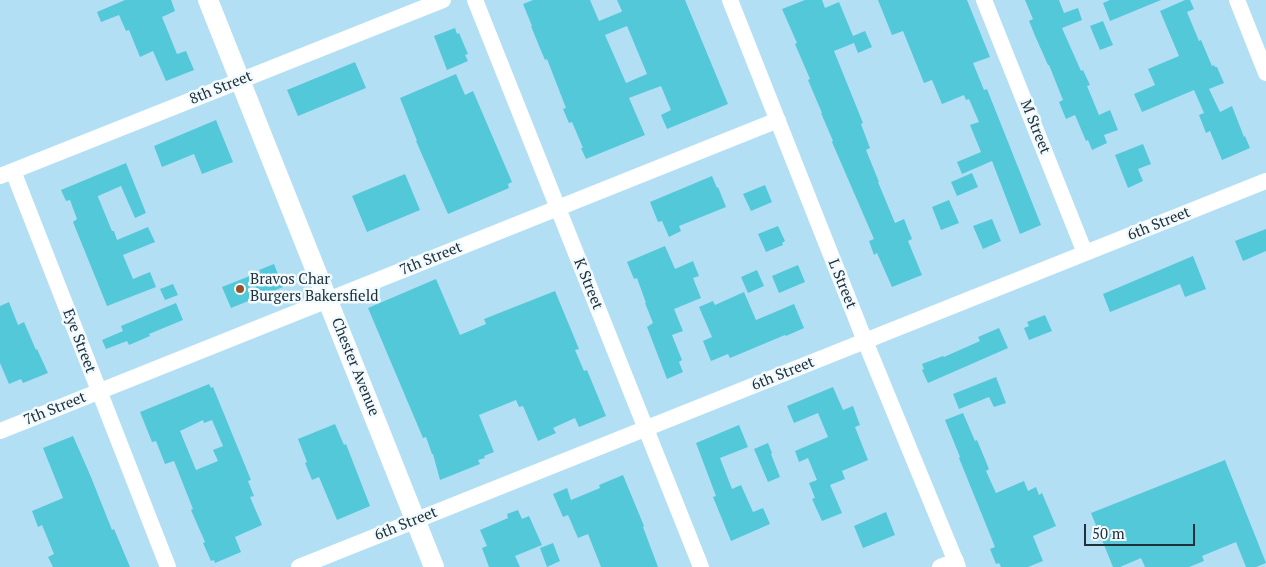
<!DOCTYPE html>
<style>
body{margin:0}
#map{position:relative;width:1266px;height:567px;overflow:hidden;background:#b3dff4;font-family:"PT Serif",serif}
canvas{display:block}
.scale{position:absolute;left:1084px;top:524px;width:111px;height:22px;box-sizing:border-box;border:2px solid #203139;border-top:0;padding-left:6px;font-size:15px;line-height:18px;white-space:nowrap;color:#203139;-webkit-text-stroke:4px #f1fafe;paint-order:stroke}
</style>
<div id="map">
<canvas width="1266" height="567"></canvas>
<div class="scale">50 m</div>
</div>
<script>
const ctx = document.querySelector('canvas').getContext('2d');
ctx.lineJoin = 'round';
function fill(path, color) { ctx.fillStyle = color; ctx.fill(path, 'evenodd'); }
const shape = rows => new Path2D(rows.map(r => 'M' + r).join(''));
function trace(path, color, width, dash) { ctx.strokeStyle = color; ctx.lineWidth = width; ctx.lineCap = dash ? 'butt' : 'round'; ctx.setLineDash(dash || []); ctx.stroke(path); }
function drawText(font, color, halo, rows, align = 'center') {
  ctx.font = font + ' "PT Serif",serif'; ctx.lineWidth = 5; ctx.setLineDash([]); ctx.textBaseline = 'middle'; ctx.strokeStyle = halo; ctx.fillStyle = color; for (const [text, x, y, turn = 0] of rows) {
    ctx.save(); ctx.translate(x, y); ctx.rotate((+turn || 0) * Math.PI / 180); ctx.textAlign = isNaN(turn) ? turn : align; if (halo) ctx.strokeText(text, 0, 0); ctx.fillText(text, 0, 0); ctx.restore();
  }
}
fill(shape([
 [125,0,171,0,175,11,162,17,177,54,186,51,194,70,166,81,153,51,140,57,129,30,126,31,119,15,101,22,97,12],
 [533,0,590,0,599,21,621,12,622,11,617,0,685,0,728,104,667,129,661,115,671,110,661,86,650,90,629,98,645,135,586,159,581,148,583,148,572,122,569,123,563,109,566,108,547,59,545,60,539,46,531,26,532,26,523,4],
 [627,26,647,74,626,83,605,35],
 [805,0,822,0,825,8,839,2,853,36,865,31,872,47,858,53,854,43,834,51,863,123,861,124,870,148,866,150,879,182,878,182,895,223,904,219,912,239,908,241,922,275,892,287,877,253,874,255,869,241,874,239,832,142,833,141,821,113,822,113,808,80,810,79,795,44,797,43,782,9],
 [878,0,967,0,990,57,973,63,984,90,987,89,1041,225,1020,234,992,161,962,174,957,162,981,152,970,125,979,122,969,99,966,100,964,95,942,104,932,80,924,83,903,31,892,35],
 [1025,0,1059,0,1064,13,1078,8,1082,20,1062,28,1081,71,1083,70,1090,85,1087,86,1099,115,1110,110,1118,130,1104,135,1107,143,1092,150,1088,140,1086,141,1075,115,1066,119,1059,102,1063,100,1049,65,1048,65,1036,38,1029,21,1033,19],
 [1110,0,1161,0,1110,21,1103,3],
 [1185,0,1190,0,1194,9,1187,12,1199,41,1201,40,1212,66,1214,65,1215,67,1217,67,1224,83,1209,89,1220,112,1232,106,1244,137,1245,136,1250,148,1222,160,1210,131,1206,133,1199,115,1204,113,1194,90,1142,112,1134,94,1155,85,1148,69,1179,56,1160,11],
 [1103,21,1113,45,1100,50,1090,26],
 [455,28,457,34,459,33,468,54,465,55,468,61,447,70,434,36],
 [355,62,366,88,298,116,287,90],
 [456,74,465,95,473,91,512,182,508,184,509,188,448,214,416,141,417,141,400,98],
 [216,120,233,162,202,174,194,154,162,167,154,146],
 [1143,144,1151,164,1138,169,1143,181,1128,188,1115,155],
 [126,163,146,213,135,218,121,186,98,196,98,197,112,231,114,231,117,240,148,227,155,242,123,255,133,279,150,272,156,287,107,306,73,222,77,219,70,200,66,201,61,190],
 [972,173,978,187,957,196,951,182],
 [405,174,420,210,367,232,352,196],
 [712,176,717,188,718,187,726,207,679,226,681,231,669,237,662,221,658,222,650,202],
 [765,185,772,202,751,211,743,194],
 [949,200,959,223,941,230,932,207],
 [992,219,1001,241,983,249,973,226],
 [778,226,785,241,782,243,783,245,766,252,758,234],
 [1266,229,1266,251,1243,261,1235,241],
 [665,246,675,269,693,261,699,276,693,278,701,298,674,309,683,331,672,335,682,360,679,362,683,372,667,379,647,327,653,323,645,303,646,303,637,278,634,279,627,262],
 [1193,256,1206,289,1185,297,1180,284,1110,312,1103,294],
 [274,264,283,287,231,308,222,287,260,272,259,270],
 [798,265,805,282,779,293,772,276],
 [757,270,764,286,748,293,741,277],
 [436,279,460,335,486,324,484,319,555,291,579,349,575,350,584,371,587,370,606,416,579,427,575,418,553,428,556,433,538,441,523,406,519,407,516,400,479,415,494,452,484,456,485,458,478,460,480,464,440,480,433,454,432,454,426,437,423,438,368,308],
 [173,284,178,295,165,300,160,289],
 [744,292,756,320,794,304,804,328,786,336,785,335,730,358,728,354,711,361,703,341,712,337,699,307,713,301,715,305],
 [9,302,18,325,24,322,36,350,37,349,48,373,23,383,21,379,9,384,0,363,0,306],
 [176,303,183,320,149,334,150,336,129,345,127,341,106,349,102,340,123,331,121,326],
 [1045,315,1052,331,1029,340,1024,328,1029,326,1027,322],
 [999,328,1008,348,928,383,922,370,924,369,922,364,943,356,944,357,980,341,978,337],
 [996,377,1006,403,994,407,989,397,959,409,953,394],
 [209,384,211,388,213,387,251,480,248,481,254,496,250,497,262,525,235,537,241,552,215,563,214,560,211,561,203,543,205,542,191,510,193,509,174,461,165,464,156,441,152,442,140,412],
 [203,420,204,423,212,420,223,446,213,450,218,461,196,470,180,431],
 [833,387,843,410,853,406,860,425,855,427,868,460,842,471,845,479,830,485,842,513,822,521,812,499,815,498,809,483,817,480,808,458,799,462,795,451,828,437,818,413,794,423,787,406],
 [963,413,975,441,977,440,989,469,986,471,996,493,1024,481,1028,491,1036,487,1039,495,1042,493,1056,526,1033,536,1043,561,1028,567,1001,567,999,563,996,564,990,549,995,547,959,458,960,457,945,420],
 [335,424,344,445,346,444,370,506,337,520,319,477,312,480,305,463,307,462,298,439],
 [739,425,748,447,720,458,732,489,741,485,753,512,763,508,770,524,731,541,713,497,716,496,696,443],
 [73,436,91,477,112,530,114,529,130,567,53,567,48,557,54,554,42,525,38,527,32,511,63,498,43,448],
 [768,443,772,453,771,454,780,477,768,482,754,449],
 [1225,460,1266,563,1256,567,1246,567,1236,542,1202,556,1204,561,1189,567,1145,567,1141,558,1120,567,1113,567,1091,513],
 [623,475,644,526,643,527,658,567,601,567,588,534,578,538,568,515,563,517,553,494,567,488,571,500,600,488,599,485],
 [518,510,522,519,529,516,542,545,515,556,520,567,489,567,482,548,487,546,480,530,508,518,507,514],
 [886,512,895,535,863,548,854,526],
 [553,543,560,561,547,567,540,548]
]), '#53c8d9');
trace(shape([
 [475,0,701,567],
 [730,0,865,341,958,567],
 [984,0,1085,253],
 [1237,0,1266,73],
 [13,171,168,567],
 [0,176,443,0],
 [0,431,778,120],
 [299,567,1266,181],
 [940,567,956,561]
]), '#fff', 16);
trace(shape([
 [208,0,434,567]
]), '#fff', 20);
for (const [x, y, r, color] of [
 [240,289,5,"#99522a"]
]) { const dot = new Path2D(); dot.arc(x, y, r, 0, 2 * Math.PI); ctx.fillStyle = color; ctx.fill(dot); trace(dot, '#f1fafe', 2); }
drawText('15px', '#203139', '#f1fafe', [
 ["8th Street",221,88,-22],
 ["M Street",1035,127,68],
 ["6th Street",1159,224,-22],
 ["7th Street",431,259,-22],
 ["K Street",588,284,68],
 ["L Street",842,284,68],
 ["Eye Street",79,341,69],
 ["Chester Avenue",355,367,68],
 ["6th Street",783,374,-22],
 ["7th Street",55,409,-22],
 ["6th Street",406,524,-22]
]);
drawText('15px', '#203139', '#f1fafe', [
 ["Bravos Char",250,280],
 ["Burgers Bakersfield",250,297]
], 'left');
</script>
